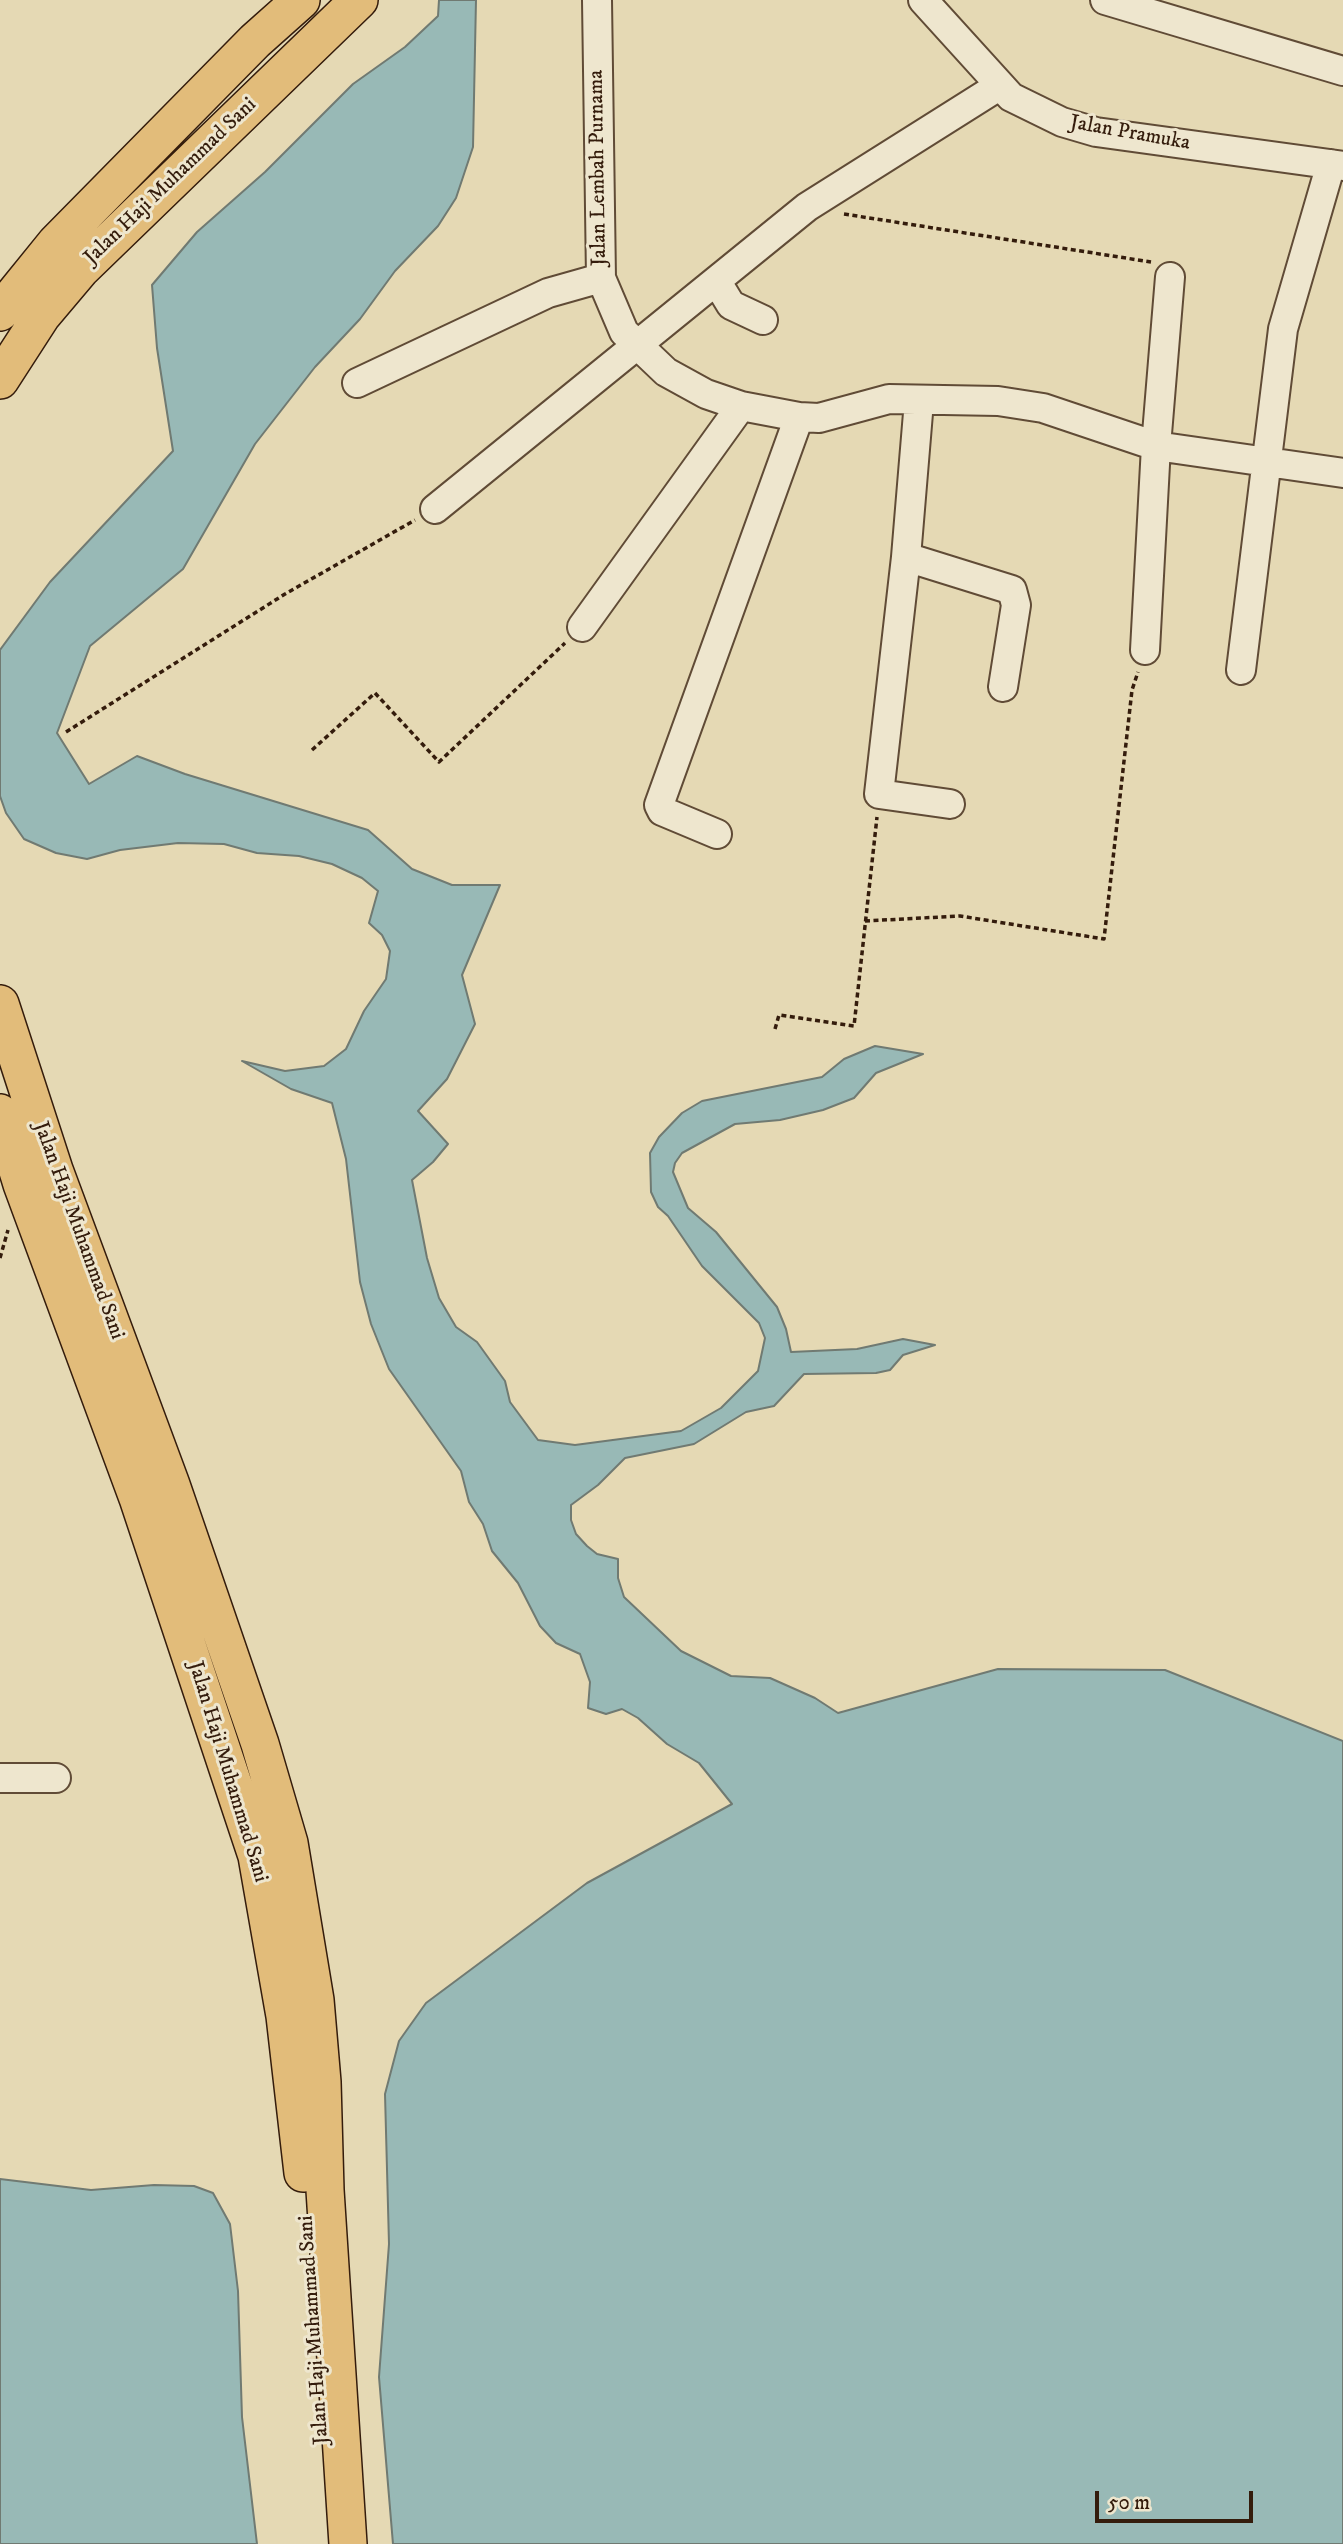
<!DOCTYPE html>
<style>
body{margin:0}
#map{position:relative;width:1343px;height:2544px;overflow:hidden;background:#e5d9b4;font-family:"IM FELL DW Pica",serif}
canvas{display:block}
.scale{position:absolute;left:1095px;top:2491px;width:158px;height:32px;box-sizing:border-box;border:4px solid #341c0c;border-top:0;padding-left:9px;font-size:21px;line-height:24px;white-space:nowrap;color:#341c0c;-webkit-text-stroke:5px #eee6ce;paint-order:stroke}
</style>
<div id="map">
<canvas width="1343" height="2544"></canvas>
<div class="scale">50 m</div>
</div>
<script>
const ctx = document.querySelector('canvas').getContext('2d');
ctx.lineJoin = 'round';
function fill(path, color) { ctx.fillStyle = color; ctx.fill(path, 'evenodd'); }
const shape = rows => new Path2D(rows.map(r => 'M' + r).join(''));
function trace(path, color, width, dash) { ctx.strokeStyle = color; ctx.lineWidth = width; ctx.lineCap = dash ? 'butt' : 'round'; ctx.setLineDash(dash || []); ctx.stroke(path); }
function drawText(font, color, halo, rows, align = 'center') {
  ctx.font = font + ' "IM FELL DW Pica",serif'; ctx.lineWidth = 6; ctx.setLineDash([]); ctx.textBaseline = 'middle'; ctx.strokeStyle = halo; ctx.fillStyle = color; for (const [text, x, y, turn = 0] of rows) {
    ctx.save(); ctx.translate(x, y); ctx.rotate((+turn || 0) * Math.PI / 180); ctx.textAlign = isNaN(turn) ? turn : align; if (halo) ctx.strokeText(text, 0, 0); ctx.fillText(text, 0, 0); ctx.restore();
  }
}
const water = shape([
 [439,0,476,0,473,147,456,198,438,226,395,271,360,319,315,367,255,444,183,569,90,646,57,733,89,784,137,756,185,774,368,830,412,869,452,885,500,885,462,975,475,1024,447,1079,418,1111,448,1144,433,1162,412,1180,427,1258,439,1298,456,1327,477,1342,505,1381,510,1402,538,1440,575,1445,681,1431,721,1408,758,1371,765,1338,759,1323,702,1266,668,1216,658,1207,651,1192,650,1153,659,1137,682,1113,702,1101,822,1077,844,1059,875,1046,923,1054,876,1073,854,1098,823,1110,780,1120,735,1124,682,1153,675,1163,673,1172,688,1208,716,1232,777,1307,786,1329,791,1352,857,1349,903,1339,935,1345,903,1355,890,1370,876,1373,804,1374,774,1406,746,1412,694,1444,625,1458,598,1485,571,1505,571,1520,576,1534,587,1546,597,1554,618,1559,618,1578,624,1597,681,1651,731,1676,770,1678,815,1698,838,1713,998,1669,1165,1670,1343,1741,1343,2544,393,2544,379,2377,389,2244,385,2094,399,2041,426,2003,587,1883,732,1804,699,1763,667,1744,638,1718,622,1709,606,1714,588,1708,590,1682,580,1654,556,1643,540,1626,518,1583,492,1551,483,1524,469,1502,461,1471,389,1369,371,1324,360,1282,346,1159,332,1103,291,1089,242,1061,285,1071,324,1066,346,1049,364,1011,386,979,390,951,382,935,369,923,378,891,362,878,332,864,299,856,257,853,224,844,178,843,120,850,87,859,56,853,24,839,6,813,0,796,0,650,50,582,173,451,157,348,152,285,197,232,265,172,353,84,405,47,438,16,439,0],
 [0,2179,91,2190,154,2185,194,2186,213,2193,230,2224,238,2291,242,2417,257,2544,0,2544,0,2179]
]);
fill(water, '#98b9b6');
trace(water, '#707a72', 2);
const minor = shape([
 [597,0,601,278,624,332,666,372,706,394,741,406,799,417,819,418,889,399,998,401,1043,408,1156,446,1343,473],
 [923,0,1011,97,1062,122,1096,132,1343,166],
 [1105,0,1343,71],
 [717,282,731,305,763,320],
 [357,383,548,293,601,278],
 [919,401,906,557,879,794,950,804],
 [435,509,807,207,999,86],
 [906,557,1012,590,1016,605,1003,687],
 [582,627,741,406],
 [1145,650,1156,446,1170,277],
 [1241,670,1283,329,1331,164],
 [717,834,662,811,659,805,799,417],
 [0,1778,56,1778]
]);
const major = shape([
 [0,312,56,243,255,41,301,0],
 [0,380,42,315,80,270,359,0],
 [0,1004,54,1170,171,1485,260,1744,289,1843,315,2000,322,2082,325,2190,348,2544],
 [0,1113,22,1184,138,1498,257,1856,285,2016,303,2173]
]);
trace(minor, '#604b36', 32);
trace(major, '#341c0c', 40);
trace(shape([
 [844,214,1151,262],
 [66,732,285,594,415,520],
 [312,750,375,693,439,762,565,643],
 [865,921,960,916,1104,939,1132,690,1138,672],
 [775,1029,779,1015,854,1026,877,817],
 [0,1258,8,1230]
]), '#341c0c', 3.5, [5, 3.5]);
trace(minor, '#eee6ce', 28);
trace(major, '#e2bc7a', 37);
drawText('21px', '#341c0c', '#eee6ce', [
 ["Jalan Pramuka",1130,134,10],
 ["Jalan Lembah Purnama",599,168,-91],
 ["Jalan Haji Muhammad Sani",171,182,-44],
 ["Jalan Haji Muhammad Sani",78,1231,70],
 ["Jalan Haji Muhammad Sani",227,1772,73],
 ["Jalan Haji Muhammad Sani",315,2330,-94]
]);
</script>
